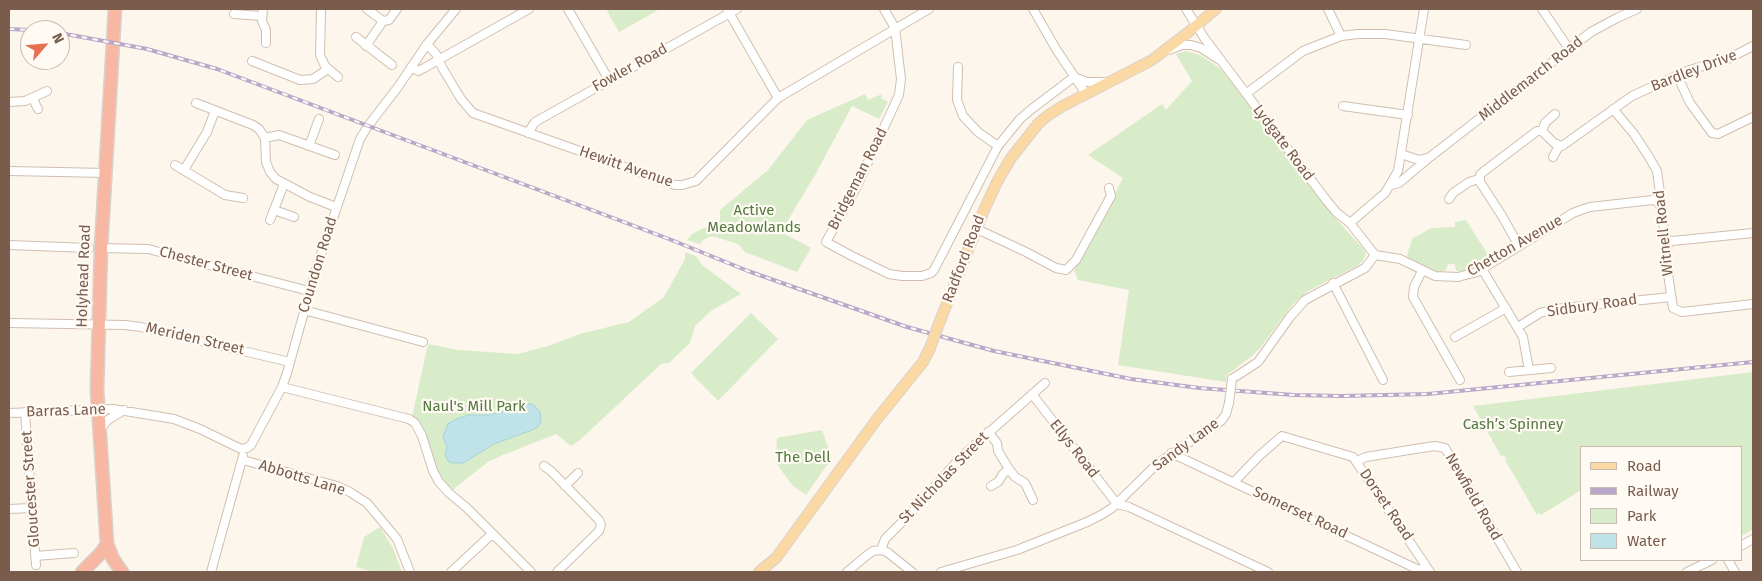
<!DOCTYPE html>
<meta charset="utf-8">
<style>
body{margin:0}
#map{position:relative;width:1762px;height:581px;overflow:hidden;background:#fdf6ec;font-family:"Fira Sans",sans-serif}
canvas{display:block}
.frame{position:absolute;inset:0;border:10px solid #7a5c4d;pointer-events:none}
.legend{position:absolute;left:1580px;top:446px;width:162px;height:115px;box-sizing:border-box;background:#fffaf3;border:1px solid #cabbb1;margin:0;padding:6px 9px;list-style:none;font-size:15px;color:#7a5c4d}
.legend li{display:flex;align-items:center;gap:10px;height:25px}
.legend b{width:25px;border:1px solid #cabbb1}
.north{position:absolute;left:20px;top:20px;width:50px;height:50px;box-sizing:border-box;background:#fffaf3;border:1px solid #cabbb1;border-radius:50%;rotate:63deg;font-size:14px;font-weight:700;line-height:20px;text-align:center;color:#7a5c4d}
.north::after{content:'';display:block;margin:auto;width:18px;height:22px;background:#e76f51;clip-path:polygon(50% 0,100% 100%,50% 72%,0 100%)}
</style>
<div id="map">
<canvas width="1762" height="581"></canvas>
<div class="frame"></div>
<ul class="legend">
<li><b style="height:6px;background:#fbd9a5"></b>Road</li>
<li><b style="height:6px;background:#b9a8c9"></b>Railway</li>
<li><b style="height:14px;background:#d8ecc9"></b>Park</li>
<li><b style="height:14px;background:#bfe3e8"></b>Water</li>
</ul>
<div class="north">N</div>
</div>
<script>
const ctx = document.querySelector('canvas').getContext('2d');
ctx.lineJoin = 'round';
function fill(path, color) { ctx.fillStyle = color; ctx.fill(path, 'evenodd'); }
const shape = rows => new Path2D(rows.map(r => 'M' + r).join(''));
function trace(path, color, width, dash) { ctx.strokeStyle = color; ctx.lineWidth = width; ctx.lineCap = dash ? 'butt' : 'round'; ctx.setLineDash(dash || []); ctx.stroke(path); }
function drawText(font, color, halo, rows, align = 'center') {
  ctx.font = font + ' "Fira Sans",sans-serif'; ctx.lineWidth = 4.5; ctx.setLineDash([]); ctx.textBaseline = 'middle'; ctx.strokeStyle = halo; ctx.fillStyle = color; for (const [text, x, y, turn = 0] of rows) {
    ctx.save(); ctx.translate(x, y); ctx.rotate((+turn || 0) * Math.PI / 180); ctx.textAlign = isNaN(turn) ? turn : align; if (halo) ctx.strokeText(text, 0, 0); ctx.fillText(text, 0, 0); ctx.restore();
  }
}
fill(shape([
 [606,9,660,9,619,32],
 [1186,51,1200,55,1221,69,1336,219,1366,252,1364,259,1359,265,1308,291,1293,304,1260,348,1253,355,1227,375,1226,382,1118,365,1129,290,1078,280,1074,270,1123,178,1088,155,1162,104,1166,110,1192,81,1176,54],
 [865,94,868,100,882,94,881,98,888,102,879,119,852,106,815,175,781,232,811,248,797,272,745,252,738,244,712,236,703,240,700,244,687,240,692,234,720,220,720,210,768,170,807,120],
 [1466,220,1490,258,1477,267,1464,271,1456,271,1455,264,1448,264,1446,270,1443,271,1434,271,1409,261,1407,255,1412,239,1431,228,1455,227,1455,222],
 [685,252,696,256,702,265,741,294,712,310,695,326,690,343,669,363,661,364,581,439,571,446,556,434,503,455,488,462,451,491,436,471,422,428,417,420,412,417,428,344,458,350,518,354,548,346,580,334,629,322,664,297,685,259],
 [751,313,778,339,718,401,691,373],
 [1753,372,1753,530,1741,536,1741,447,1581,447,1581,490,1541,515,1539,513,1537,515,1505,460,1506,459,1504,455,1501,456,1473,406],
 [822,430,832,458,806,495,792,485,776,463,777,438],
 [380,527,393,548,402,572,374,572,356,567,364,537]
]), '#d8ecc9');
const water = shape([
 [530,404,534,405,540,412,541,421,538,427,532,430,494,444,463,463,452,463,448,461,445,455,447,447,443,437,448,424,454,420,468,415,490,415,530,404]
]);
fill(water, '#bfe3e8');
trace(water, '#a5d3da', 1);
const minor = shape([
 [263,9,262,21,266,30,266,43],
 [321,9,320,55,325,66,338,77],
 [367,9,383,21],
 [568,9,609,80],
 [727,9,778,98],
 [884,9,895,28,901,79,899,95,856,188,826,242,852,256,889,274,902,276,922,276,931,273,934,270,998,146,1020,119,1033,108,1074,77,1087,82,1107,82],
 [1033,9,1056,49,1086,94],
 [1186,9,1205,39,1327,201,1337,213,1350,223,1375,255],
 [1328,9,1341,36],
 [1542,9,1569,49],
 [234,14,262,16],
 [356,37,392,65],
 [427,44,436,54,443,69,461,99,473,113,675,185,682,185,696,181,778,98,929,9],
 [366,46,383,21,389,20,397,9],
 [1169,50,1182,45,1191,45,1201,48,1218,59],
 [252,61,300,80,313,79,328,69],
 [411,67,418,71,424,68,529,9],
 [958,67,957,100,963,116,978,132,998,146],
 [1677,75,1690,103,1712,133,1718,134,1753,117],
 [1247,93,1303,51,1341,36,1358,34,1385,34,1466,45],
 [33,99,38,109],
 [9,102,25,101,47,91],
 [196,103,253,125,259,129,265,138,266,162,270,172,276,179,310,197,336,207],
 [1343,106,1408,115],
 [1613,109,1634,134,1649,157,1657,171,1660,193,1658,202,1662,209,1664,232,1668,240,1666,260,1673,308,1682,312,1753,304],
 [1542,131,1545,123,1555,114],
 [528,133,535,122,737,9],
 [265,138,279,135,335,155],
 [309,146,319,119],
 [1401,154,1419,160,1428,158],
 [1553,157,1559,146],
 [175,165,225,195,243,198],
 [184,170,207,132,215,111],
 [9,171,106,173],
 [1391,185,1399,183,1430,157,1591,32,1617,18,1637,9],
 [1449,199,1453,193,1469,182,1479,179],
 [274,210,294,217],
 [270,220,284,184],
 [1350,223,1385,193,1398,171,1424,9],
 [977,229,1026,252,1056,268,1066,270,1076,260,1111,196,1109,188],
 [1668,240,1672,241,1753,233],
 [9,245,89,248],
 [1519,246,1502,216,1480,182,1480,175,1483,172,1537,131,1542,131,1554,143,1562,146,1632,96,1689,70,1726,60,1753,46],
 [101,248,148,249,309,291],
 [1375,255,1400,259,1435,276,1458,277,1477,272,1573,213,1581,210,1590,207,1653,200,1658,202],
 [1482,269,1523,337,1529,370],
 [1422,271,1414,287,1413,297,1460,380],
 [1333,283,1383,380],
 [304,310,423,342],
 [9,323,125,325,141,327,290,362],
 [1518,327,1540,313,1555,309,1671,297],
 [1455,337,1506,308],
 [1509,372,1551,368],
 [1232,379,1258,362,1290,317,1305,300,1365,268,1375,255],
 [282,387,409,419,415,423,422,436,433,471,439,482,449,493,467,508,531,572],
 [1032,394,1117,504,1129,507,1268,572],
 [25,412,36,565],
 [9,413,113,409,174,419,200,429,241,449,247,448,251,445,282,387,287,373,316,269,360,139,368,126,398,87,427,44,456,9],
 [100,430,108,420,124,410],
 [988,432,997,443,998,451,1009,469,1015,477,1025,483,1033,500],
 [1171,453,1417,569,1429,571],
 [243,460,337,486,350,492,367,503,397,539,410,572],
 [1357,461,1366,457,1415,449,1435,446,1445,448,1517,572],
 [544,466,551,471,599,520,601,525,599,531,557,572],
 [1234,482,1259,456,1282,436,1353,457,1430,572],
 [565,486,578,473],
 [991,486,998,482,1003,474,1009,469],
 [9,509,32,508],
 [1741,546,1753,539],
 [881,550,885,539,911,513,961,457,1045,383],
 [881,550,887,552,912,572],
 [35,556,74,553],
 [1728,560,1735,572],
 [211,572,243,456],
 [451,572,492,534],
 [847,572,866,556,873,551,881,550],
 [941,572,1017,550,1087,522,1101,515,1112,508,1157,464,1221,421,1226,414,1229,403],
 [1687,572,1712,560]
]);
const major = shape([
 [938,326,984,210,997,182,1011,158,1038,124,1047,116,1061,107,1152,60,1186,34,1216,9],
 [759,572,776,558,792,536,877,419,923,362,930,348]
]);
const highway = shape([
 [115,9,101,248,97,390,107,544,113,559,122,572],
 [82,572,101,553,107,544]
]);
trace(minor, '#d1beb0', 10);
trace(major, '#dad1cd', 12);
trace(highway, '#dad1cd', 15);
trace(minor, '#fff', 8);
trace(major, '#fbd9a5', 10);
trace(highway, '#f7b7a3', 12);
const rail = shape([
 [9,29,30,30],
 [60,33,147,49,217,69,669,239,748,271,907,327,994,351,1131,379,1199,388,1294,395,1341,396,1428,394,1753,362]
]);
trace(rail, '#b9a8c9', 4);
trace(rail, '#fffaf3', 2, [5.5]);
const minorBridge = shape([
 [1229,403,1232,379]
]);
const majorBridge = shape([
 [930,348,938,326]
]);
trace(minorBridge, '#d1beb0', 10, []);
trace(majorBridge, '#dad1cd', 12, []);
trace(minorBridge, '#fff', 8);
trace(majorBridge, '#fbd9a5', 10);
drawText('15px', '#7a5c4d', '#fffaf3', [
 ["Fowler Road",630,68,-29],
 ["Bardley Drive",1694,71,-21],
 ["Middlemarch Road",1531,79,-38],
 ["Lydgate Road",1283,143,53],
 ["Hewitt Avenue",626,167,19],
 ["Bridgeman Road",858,179,-63],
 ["Witnell Road",1664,233,-96],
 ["Chetton Avenue",1515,246,-30],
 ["Radford Road",964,259,-69],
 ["Chester Street",206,264,15],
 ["Coundon Road",318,265,-73],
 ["Holyhead Road",84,276,-88],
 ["Sidbury Road",1592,306,-8],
 ["Meriden Street",195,339,13],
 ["Barras Lane",66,411,-2],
 ["Sandy Lane",1186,445,-36],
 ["Ellys Road",1074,449,52],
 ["Abbotts Lane",302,478,17],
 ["St Nicholas Street",944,478,-46],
 ["Gloucester Street",31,489,-94],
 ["Newfield Road",1473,497,60],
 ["Dorset Road",1386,505,56],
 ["Somerset Road",1300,513,25]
]);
drawText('15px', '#537a41', '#fffaf3', [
 ["Active",754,211],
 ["Meadowlands",754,228],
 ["Naul's Mill Park",474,407],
 ["Cash’s Spinney",1513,425],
 ["The Dell",803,458]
]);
</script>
